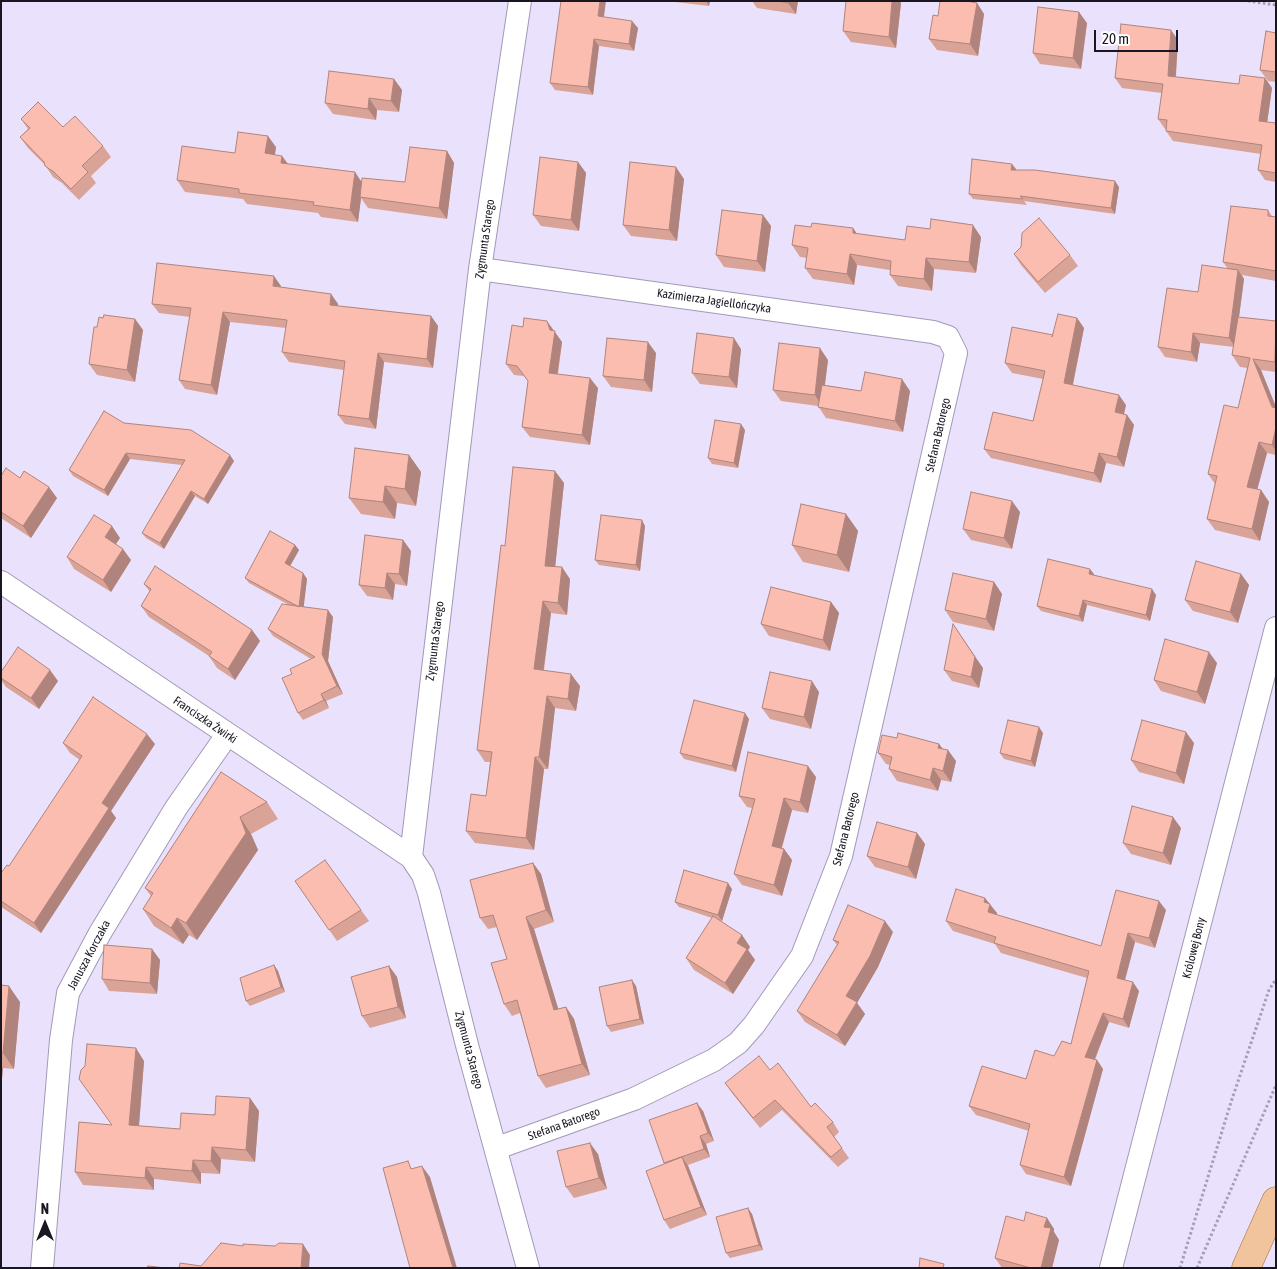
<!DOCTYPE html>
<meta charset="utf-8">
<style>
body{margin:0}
#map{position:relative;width:1277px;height:1269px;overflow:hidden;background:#eae2fc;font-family:"Asap Condensed",sans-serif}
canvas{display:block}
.frame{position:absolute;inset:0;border:2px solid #1a1621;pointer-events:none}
.north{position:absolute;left:20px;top:1199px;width:50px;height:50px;-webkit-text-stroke:4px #fff;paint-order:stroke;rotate:0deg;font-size:14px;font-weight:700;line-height:20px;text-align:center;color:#1a1621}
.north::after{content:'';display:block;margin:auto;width:18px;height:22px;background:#1a1621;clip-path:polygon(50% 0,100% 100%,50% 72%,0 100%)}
.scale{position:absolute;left:1094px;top:30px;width:84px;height:22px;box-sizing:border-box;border:2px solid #1a1621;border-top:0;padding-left:6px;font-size:15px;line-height:18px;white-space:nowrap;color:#1a1621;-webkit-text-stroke:4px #fff;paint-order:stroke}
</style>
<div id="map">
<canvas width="1277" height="1269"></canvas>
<div class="frame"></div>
<div class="north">N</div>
<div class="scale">20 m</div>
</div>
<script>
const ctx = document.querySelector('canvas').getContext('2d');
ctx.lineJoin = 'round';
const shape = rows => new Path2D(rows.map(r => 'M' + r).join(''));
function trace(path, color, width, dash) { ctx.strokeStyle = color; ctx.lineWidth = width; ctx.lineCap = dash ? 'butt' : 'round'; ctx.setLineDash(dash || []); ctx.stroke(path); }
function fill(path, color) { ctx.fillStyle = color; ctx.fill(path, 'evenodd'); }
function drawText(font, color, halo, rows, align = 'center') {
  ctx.font = font + ' "Asap Condensed",sans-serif'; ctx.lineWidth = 4.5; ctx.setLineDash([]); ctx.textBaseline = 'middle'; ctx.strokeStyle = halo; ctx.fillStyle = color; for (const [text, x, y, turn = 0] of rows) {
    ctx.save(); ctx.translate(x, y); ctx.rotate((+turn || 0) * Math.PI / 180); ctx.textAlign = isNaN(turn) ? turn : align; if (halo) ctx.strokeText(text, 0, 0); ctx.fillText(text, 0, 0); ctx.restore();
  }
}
const street = shape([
 [520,1,480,269,411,857,423,875,429,893,467,1045,528,1268],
 [480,269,933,332,948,337,956,353,841,856,802,956,754,1025,738,1043,714,1060,634,1099,497,1148],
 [1,582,411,857],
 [42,1268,61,1040,68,993,100,933,176,808,227,735],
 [1111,1268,1276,628]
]);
const primary = shape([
 [1246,1268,1276,1201]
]);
trace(street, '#a299b7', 24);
trace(primary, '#a06d47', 29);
trace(shape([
 [1248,1,1276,5],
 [1180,1268,1232,1099,1269,990,1276,979],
 [1197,1268,1276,1085]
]), '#a69fb4', 3, [2.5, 2.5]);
trace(street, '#fff', 22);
trace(primary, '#f1c49d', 28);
fill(shape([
 [667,1,710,1,709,6],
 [752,1,798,1,796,14,757,8],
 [901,3,896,48,851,42,843,31],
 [977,3,984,14,978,56,937,50,929,39,938,16],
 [604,17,638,28,634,51,599,46,593,95,555,90,550,83],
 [1087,23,1081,69,1040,64,1033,53],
 [1276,33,1276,82,1268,81,1260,70],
 [1178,40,1176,77,1239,84,1265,78,1272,88,1267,122,1276,123,1276,182,1265,180,1258,170,1261,154,1173,141,1166,131,1166,129,1165,129,1158,119,1162,93,1122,88,1115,78],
 [394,79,402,90,399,112,377,110,376,120,333,114,325,103],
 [21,119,63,127,103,146,111,157,91,176,96,183,79,200,62,183,53,177,45,165,28,148,20,137,28,129],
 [276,147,275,155,282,156,288,164,362,182,405,182,447,151,454,163,447,219,368,208,361,198,358,222,321,217,318,213,247,204,243,199,185,192,177,180,235,153],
 [578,162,586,173,579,231,541,226,533,215],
 [1016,169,1016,170,1119,187,1115,214,1024,201,1027,205,973,199,969,194],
 [684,179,677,241,631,236,623,225],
 [1268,210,1272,216,1276,217,1276,281,1242,275,1244,279,1239,317,1276,321,1276,372,1261,370,1276,407,1276,455,1267,453,1257,490,1261,490,1269,502,1260,541,1215,530,1207,519,1215,484,1208,474,1238,408,1247,368,1240,367,1232,355,1234,347,1200,343,1197,362,1165,357,1158,347,1198,292,1228,269,1223,262],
 [763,215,771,226,765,272,724,267,716,255],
 [811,227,853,228,857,234,905,240,981,237,976,273,934,269,932,291,898,286,890,275,890,270,857,265,854,285,813,279,805,268,807,258,800,257,792,245],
 [1014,254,1070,255,1078,266,1045,293,1021,265],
 [281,286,280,287,331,294,338,304,337,306,431,316,438,326,433,368,384,362,376,429,345,424,338,415,344,370,289,362,282,352,286,328,230,322,217,395,185,389,179,380,190,317,159,313,152,304],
 [103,318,135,319,143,330,135,382,97,375,89,364,97,327],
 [1077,318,1084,328,1073,385,1126,405,1124,414,1127,415,1134,425,1124,467,1106,463,1101,483,991,458,984,449,1033,421,1043,379,1012,373,1005,363,1053,335],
 [554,331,562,342,558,374,598,388,590,445,530,437,522,427,528,381,524,376,514,375,506,364],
 [741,349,737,388,700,384,692,373],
 [656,353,652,392,611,387,603,376],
 [828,360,825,385,861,391,910,391,903,432,826,418,818,406,781,401,773,390],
 [124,423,234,461,208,504,195,496,164,549,146,538,142,533,182,465,130,459,108,496,73,476,69,470],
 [745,430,738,468,712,464,708,458],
 [409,455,421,472,416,506,397,503,395,519,361,514,349,498],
 [555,471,564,483,555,567,570,579,567,615,551,613,544,670,580,686,576,711,555,708,548,769,544,769,534,850,475,843,466,831,486,796,490,762,485,762,477,750],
 [1,476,20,478,57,498,31,538,1,518],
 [1020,512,1012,549,971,540,963,529],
 [846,514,858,531,849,572,803,562,792,545],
 [645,526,640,571,599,565,595,560],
 [120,538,116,544,131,560,111,592,74,569,67,557],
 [403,540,411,551,407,586,395,584,393,600,367,596,359,585],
 [295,545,299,550,290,566,303,573,307,579,303,607,333,617,328,661,343,694,326,701,329,708,303,720,298,713,292,674,311,659,273,636,268,629,289,605,249,583,245,578],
 [1094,574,1094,575,1156,595,1150,621,1087,605,1083,622,1041,611,1037,606],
 [1241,574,1249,585,1238,623,1193,611,1185,600],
 [994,582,1002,594,994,631,953,622,945,610],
 [144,584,252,630,260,641,235,680,217,668,209,656,149,617,141,606,150,592],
 [831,602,839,613,830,651,769,636,761,624],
 [1217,663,1205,704,1161,691,1154,680],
 [983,668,979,688,952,681,944,670],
 [1,672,58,681,39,709,6,687,1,680],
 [819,692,811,729,770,719,762,708],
 [749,719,736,772,684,759,680,753],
 [1043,733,1035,767,1004,759,1000,753],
 [897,738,939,744,943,749,956,761,951,782,941,780,938,791,897,781,889,769,890,765,886,764,878,753],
 [63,743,155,744,111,811,116,818,41,933,1,907,1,873,9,866,80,760,70,753],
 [1194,743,1184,784,1139,772,1131,760],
 [221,772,267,802,278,819,251,834,258,850,197,940,189,935,183,944,154,926,143,909,151,896,145,888],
 [816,777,808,813,792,810,782,848,784,849,792,860,782,896,742,885,734,874,752,808,747,807,739,796],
 [1181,828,1171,865,1131,854,1123,843],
 [917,833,925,844,916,879,875,867,867,856],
 [533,863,541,874,554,922,534,929,558,1009,566,1007,574,1019,590,1075,546,1088,538,1076,520,1013,512,1016,504,1004,507,959,497,927,488,929,480,918],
 [295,881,361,910,369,921,337,941],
 [732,889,722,921,718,920,742,935,750,947,748,950,755,960,733,994,694,970,686,958,712,918,679,907,675,902],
 [989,904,997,913,996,915,1101,946,1166,910,1155,948,1135,942,1125,980,1139,991,1129,1028,1109,1022,1095,1060,1097,1060,1103,1069,1071,1186,1026,1174,1020,1165,1029,1131,976,1115,969,1106,1026,1079,1054,1056,1071,1044,1087,978,1001,953,995,944,953,931,946,921],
 [893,932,878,967,857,1003,865,1014,845,1046,805,1022,797,1011,837,945,833,940],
 [152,949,160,960,157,994,109,991,102,979],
 [274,965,278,971,285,992,250,1006,246,1001],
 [389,966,397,977,406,1018,370,1028,362,1016],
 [1,985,20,1002,14,1069,3,1068,1,1089],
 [636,986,644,1024,611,1032,607,1026],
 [144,1061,139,1126,180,1129,250,1098,259,1111,255,1162,221,1159,220,1174,201,1173,201,1184,154,1179,154,1190,83,1185,75,1172,112,1125],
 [770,1070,811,1107,833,1122,839,1132,834,1137,849,1158,838,1167,782,1110,760,1128,732,1093,725,1083],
 [703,1111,714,1141,706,1144,710,1157,688,1165,707,1215,670,1229,664,1220,665,1164],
 [598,1154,607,1189,574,1198,566,1187],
 [752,1214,763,1250,730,1258,726,1253],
 [1047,1218,1054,1229,1054,1232,1059,1240,1052,1268,1002,1268,995,1258,1024,1221]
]), '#d9a398');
fill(shape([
 [600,1,606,1,603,24,598,16],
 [706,1,710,1,709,6],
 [789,1,798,1,796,14,788,3],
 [892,1,900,1,901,3,896,48,889,37],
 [977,3,984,14,978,56,970,44],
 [1079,12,1087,23,1081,69,1073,58],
 [632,21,638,28,634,51,629,44],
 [1171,30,1178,40,1175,86,1168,76],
 [594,39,599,46,593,95,588,87],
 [1265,78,1272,88,1266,131,1259,121],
 [394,79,402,90,399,112,391,101],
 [369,98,377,110,376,120,368,109],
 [268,136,276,147,273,165,265,153],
 [447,151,454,163,447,219,439,208],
 [282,156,290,167,281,163],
 [578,162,586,173,579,231,571,220],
 [1012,164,1016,169,1015,176,1011,170],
 [676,167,684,179,677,241,669,230],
 [355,172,363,184,360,197,361,198,358,222,350,210],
 [1115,181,1119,187,1115,214,1111,208],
 [763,215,771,226,765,272,757,261],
 [973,225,981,237,976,273,969,262],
 [853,228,861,240,853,233],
 [850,254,857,265,854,285,847,274],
 [926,258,934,269,932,291,924,279],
 [1238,270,1244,279,1235,347,1229,338],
 [274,276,281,286,279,296,273,286],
 [331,294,338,304,336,315,330,305],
 [223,312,230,322,217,395,211,385],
 [431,316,438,326,433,368,427,359],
 [1077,318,1084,328,1071,393,1064,383],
 [135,319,143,330,135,382,127,370],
 [547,321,562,342,556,383,549,373,550,330],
 [1193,333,1200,343,1197,362,1191,352],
 [734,338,741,349,737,388,729,377],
 [648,342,656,353,652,392,644,380],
 [820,348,828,360,822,406,815,395],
 [378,353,384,362,376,429,369,419],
 [1253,359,1261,370,1276,407,1276,412,1272,407],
 [590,378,598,388,590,445,582,435],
 [902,379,910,391,903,432,895,421],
 [1119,395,1126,405,1122,422,1115,412],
 [1127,415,1134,425,1124,467,1117,457],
 [741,424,745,430,738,468,734,463],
 [1276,427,1276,451,1272,445],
 [1259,442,1267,453,1255,498,1247,487],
 [126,453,130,459,108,496,104,490],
 [1099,453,1106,463,1101,483,1094,473],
 [230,455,234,461,208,504,204,499],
 [409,455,421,472,416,506,405,489],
 [555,471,564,483,554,578,545,566],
 [385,486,397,503,395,519,383,502],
 [49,487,57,498,31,538,23,526],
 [1261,490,1269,502,1260,541,1252,529],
 [191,491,195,496,164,549,160,543],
 [1012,501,1020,512,1012,549,1004,538],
 [846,514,858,531,849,572,837,555],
 [642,520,645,526,640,571,636,565],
 [112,526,120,538,113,548,105,537],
 [403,540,411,551,407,586,399,574],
 [295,545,299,550,289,568,285,563],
 [123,549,131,560,111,592,103,580],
 [562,567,570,579,567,615,558,603],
 [1090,569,1094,574,1093,579,1089,574],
 [303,573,307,579,303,613,299,607],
 [387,573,395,584,393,600,385,588],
 [1241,574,1249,585,1238,623,1230,612],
 [994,582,1002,594,994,631,986,619],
 [1152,589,1156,595,1150,621,1146,615],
 [1083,600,1087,605,1083,622,1079,616],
 [543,601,551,613,542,681,534,669],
 [831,602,839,613,830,651,823,640],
 [328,610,333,617,328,661,343,694,337,686,322,654],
 [953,624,983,668,979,688,971,677],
 [252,630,260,641,235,680,228,669],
 [1209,652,1217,663,1205,704,1197,692],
 [50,670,58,681,39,709,31,698],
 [571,674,580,686,576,711,568,699],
 [812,681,819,692,811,729,804,717],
 [321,694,326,701,329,708,324,700],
 [547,696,555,708,548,769,539,757],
 [745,713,749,719,736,772,732,766],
 [1039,727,1043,733,1035,767,1031,761],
 [1186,732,1194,743,1184,784,1176,773],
 [147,734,155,744,111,811,116,818,41,933,34,923,102,803],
 [939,744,947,755,948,750,956,761,951,782,943,771,938,748],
 [535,757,544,769,534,850,526,838],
 [808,766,816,777,808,813,800,802],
 [933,768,941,780,938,791,930,780],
 [784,798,792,810,779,857,772,846],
 [240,817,251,834,258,850,197,940,186,923],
 [1173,817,1181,828,1171,865,1163,853],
 [917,833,925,844,916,879,908,867],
 [784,849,792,860,782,896,774,885],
 [533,863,541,874,554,922,546,910],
 [728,883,732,889,722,921,718,915],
 [985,898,997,913,994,921,988,912,984,902],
 [1159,901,1166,910,1155,948,1149,938],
 [526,917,534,929,562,1021,554,1010],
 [177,918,189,935,183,944,171,928],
 [885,921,893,932,878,967,857,1003,865,1014,845,1046,837,1035,846,996],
 [1128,933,1135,942,1123,987,1117,978],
 [742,935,750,947,748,950,755,960,733,994,725,983,737,943],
 [152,949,160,960,157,994,150,983],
 [274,965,278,971,285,992,281,987],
 [389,966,397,977,406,1018,398,1007],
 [632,980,636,986,644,1024,640,1019],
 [1133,982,1139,991,1129,1028,1123,1019],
 [9,986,20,1002,14,1069,3,1053],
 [566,1007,574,1019,590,1075,582,1064],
 [1103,1013,1109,1022,1092,1066,1085,1057],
 [136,1048,144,1061,138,1138,129,1125],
 [1097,1060,1103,1069,1071,1186,1064,1177],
 [1,1066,3,1068,1,1089],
 [250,1098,259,1111,255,1162,246,1150],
 [697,1103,703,1111,714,1141,708,1133],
 [700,1136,706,1144,710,1157,704,1149],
 [590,1143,598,1154,607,1189,599,1178],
 [212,1147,221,1159,220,1174,211,1161],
 [682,1157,688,1166,707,1215,701,1207],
 [193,1160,201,1173,201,1184,192,1171],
 [422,1166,430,1177,457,1268,453,1268],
 [146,1167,154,1179,154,1190,145,1178],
 [748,1208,752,1214,763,1250,759,1245],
 [1047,1218,1054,1229,1054,1232,1059,1240,1052,1268,1041,1268,1044,1227],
 [303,1244,310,1255,309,1268,301,1268]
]), '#b0847c');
const building = shape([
 [561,1,600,1,598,16,632,21,629,44,594,39,588,87,550,83,561,1],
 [778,1,789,1,788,3,778,1],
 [846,1,892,1,889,37,843,31,846,1],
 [940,1,966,1,977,3,970,44,929,39,933,15,938,16,940,1],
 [1038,7,1079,12,1073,58,1033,53,1038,7],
 [1121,24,1171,30,1168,76,1239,84,1240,75,1265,78,1259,121,1276,123,1276,173,1258,170,1262,145,1166,131,1167,120,1158,119,1163,84,1115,78,1121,24],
 [1266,31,1276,33,1276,72,1260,70,1266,31],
 [329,71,394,79,391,101,369,98,368,109,325,103,329,71],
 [38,102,63,127,75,116,103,146,82,166,88,172,71,189,54,172,45,166,44,162,20,137,30,128,21,119,38,102],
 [238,132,268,136,265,153,282,156,281,163,355,172,350,210,313,205,314,202,239,193,239,189,177,180,182,146,235,153,238,132],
 [410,147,447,151,439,208,360,197,362,178,405,182,410,147],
 [540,157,578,162,571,220,533,215,540,157],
 [972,159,1012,164,1011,170,1035,170,1115,181,1111,208,1020,196,1023,199,969,194,972,159],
 [630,162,676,167,669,230,623,225,630,162],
 [1231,206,1268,210,1268,216,1276,217,1276,271,1223,262,1231,206],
 [722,210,763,215,757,261,716,255,722,210],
 [1039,218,1070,255,1038,282,1014,254,1021,247,1022,233,1039,218],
 [931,219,973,225,969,262,926,258,924,279,890,275,891,261,850,254,847,274,805,268,808,248,792,245,795,225,811,227,812,223,853,228,853,233,905,240,907,226,930,229,931,219],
 [157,263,274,276,273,286,331,294,330,305,431,316,427,359,378,353,369,419,338,415,345,361,282,352,287,320,223,312,211,385,179,380,191,308,152,304,157,263],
 [1202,265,1238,270,1229,338,1193,333,1191,352,1158,347,1167,288,1198,292,1202,265],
 [1058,314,1077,318,1064,383,1119,395,1115,412,1127,415,1117,457,1099,453,1094,473,984,449,993,412,1033,421,1045,371,1005,363,1012,327,1053,335,1052,337,1058,314],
 [104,315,135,319,127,370,89,364,94,327,97,327,99,317,103,318,104,315],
 [1238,317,1276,321,1275,362,1253,359,1272,407,1276,408,1276,427,1272,445,1259,442,1247,487,1261,490,1252,529,1207,519,1217,476,1208,474,1224,405,1238,408,1250,358,1232,355,1238,317],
 [524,318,547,321,550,330,555,331,549,373,590,378,582,435,522,427,528,381,517,366,506,364,512,325,523,327,524,318],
 [697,333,734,338,729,377,692,373,697,333],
 [607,338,648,342,644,380,603,376,607,338],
 [779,343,820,348,815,395,773,390,779,343],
 [865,372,902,379,895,421,818,407,822,385,861,391,865,372],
 [104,411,124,423,191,430,230,455,204,499,191,491,160,543,142,533,185,460,126,453,104,490,69,470,104,411],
 [715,420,741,424,734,463,708,458,715,420],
 [355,448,409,455,405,489,385,486,383,502,349,498,355,448],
 [513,467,555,471,545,566,562,567,558,603,543,601,534,669,571,674,568,699,547,696,539,757,535,757,526,838,466,831,471,794,486,796,492,752,477,750,501,545,505,546,513,467],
 [6,468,20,478,24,471,49,487,23,526,1,512,1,476,6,468],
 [971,492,1012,501,1004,538,963,529,971,492],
 [801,504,846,514,837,555,792,545,801,504],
 [94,515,112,526,105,537,123,549,103,580,67,557,94,515],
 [601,515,642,520,636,565,595,560,601,515],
 [270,531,295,545,285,563,303,573,299,607,245,578,270,531],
 [365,535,403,540,399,574,387,573,385,588,359,585,365,535],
 [1048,559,1090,569,1089,574,1152,589,1146,615,1083,600,1079,616,1037,606,1048,559],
 [1196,561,1241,574,1230,612,1185,600,1196,561],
 [155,566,252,630,228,669,209,656,212,652,141,606,151,589,144,584,155,566],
 [953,573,994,582,986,619,945,610,953,573],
 [771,587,831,602,823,640,761,624,771,587],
 [282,604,328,610,322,654,337,686,321,694,324,700,298,713,282,678,292,674,290,669,315,657,268,629,282,604],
 [953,624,975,657,971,677,944,670,953,624],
 [1165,639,1209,652,1197,692,1154,680,1165,639],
 [18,647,50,670,31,698,1,678,1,672,18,647],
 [770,672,812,681,804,717,762,708,770,672],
 [93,697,147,734,102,803,109,808,34,923,1,901,1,873,7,865,9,866,82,756,63,743,93,697],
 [694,700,745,713,732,766,680,753,694,700],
 [1008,720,1039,727,1031,761,1000,753,1008,720],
 [1142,720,1186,732,1176,773,1131,760,1142,720],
 [898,733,939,744,938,748,948,750,943,771,933,768,930,780,889,769,892,757,878,753,882,735,897,738,898,733],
 [748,752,808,766,800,802,784,798,772,846,784,849,774,885,734,874,755,799,739,796,748,752],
 [221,772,267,802,240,817,246,833,186,923,177,918,171,928,143,909,153,893,145,888,221,772],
 [1132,806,1173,817,1163,853,1123,843,1132,806],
 [877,822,917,833,908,867,867,856,877,822],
 [325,860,361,910,329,930,295,881,325,860],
 [533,863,546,910,526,917,554,1010,566,1007,582,1064,538,1076,517,1000,504,1004,491,963,507,959,493,915,480,918,470,880,533,863],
 [684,870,728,883,718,915,675,902,684,870],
 [956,889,985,898,984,902,990,904,988,912,1101,946,1116,890,1159,901,1149,938,1128,933,1117,978,1133,982,1123,1019,1103,1013,1085,1057,1097,1060,1064,1177,1020,1165,1030,1124,969,1106,982,1066,1026,1079,1035,1050,1054,1056,1062,1041,1071,1044,1089,971,994,943,996,937,946,921,956,889],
 [848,905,885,921,870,956,846,996,857,1002,837,1035,797,1011,839,942,833,940,848,905],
 [713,916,742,935,737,943,747,949,725,983,686,958,713,916],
 [104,945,152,949,150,983,102,979,104,945],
 [274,965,281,987,246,1001,240,978,274,965],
 [389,966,398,1007,362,1016,351,977,389,966],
 [632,980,640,1019,607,1026,599,987,632,980],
 [1,985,9,986,3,1053,1,1053,1,985],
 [87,1044,136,1048,129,1125,180,1129,181,1113,215,1115,216,1096,250,1098,246,1150,212,1147,211,1161,193,1160,192,1171,146,1167,145,1178,75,1172,79,1122,112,1125,79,1079,81,1070,85,1066,87,1044],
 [759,1056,770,1070,778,1063,811,1107,815,1103,833,1122,827,1127,842,1148,831,1157,775,1100,753,1118,725,1083,759,1056],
 [697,1103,708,1133,700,1136,704,1149,664,1163,649,1120,697,1103],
 [590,1143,599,1178,566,1187,557,1151,590,1143],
 [682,1157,701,1207,664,1220,646,1171,682,1157],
 [408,1161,411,1169,422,1166,453,1268,410,1268,383,1168,408,1161],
 [748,1208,759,1245,726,1253,716,1217,748,1208],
 [1026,1212,1047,1218,1044,1227,1051,1228,1041,1268,1031,1268,995,1258,1006,1216,1024,1221,1026,1212],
 [221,1243,243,1246,243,1244,275,1246,279,1243,303,1244,301,1268,179,1268,180,1263,201,1266,221,1243],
 [920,1258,944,1264,943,1268,919,1268,920,1258],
 [148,1266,166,1268,146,1268,148,1266]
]);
fill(building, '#fcbdb1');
trace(building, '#b0847c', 1);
drawText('12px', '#1a1621', '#fff', [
 ["Zygmunta Starego",485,239,-82],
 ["Kazimierza Jagiellończyka",714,301,8],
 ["Stefana Batorego",938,435,-77],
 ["Zygmunta Starego",435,641,-83],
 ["Franciszka Żwirki",205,720,34],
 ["Stefana Batorego",846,829,-76],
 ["Królowej Bony",1194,948,-76],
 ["Janusza Korczaka",89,955,-62],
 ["Zygmunta Starego",469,1050,75],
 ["Stefana Batorego",564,1124,-20]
]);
</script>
